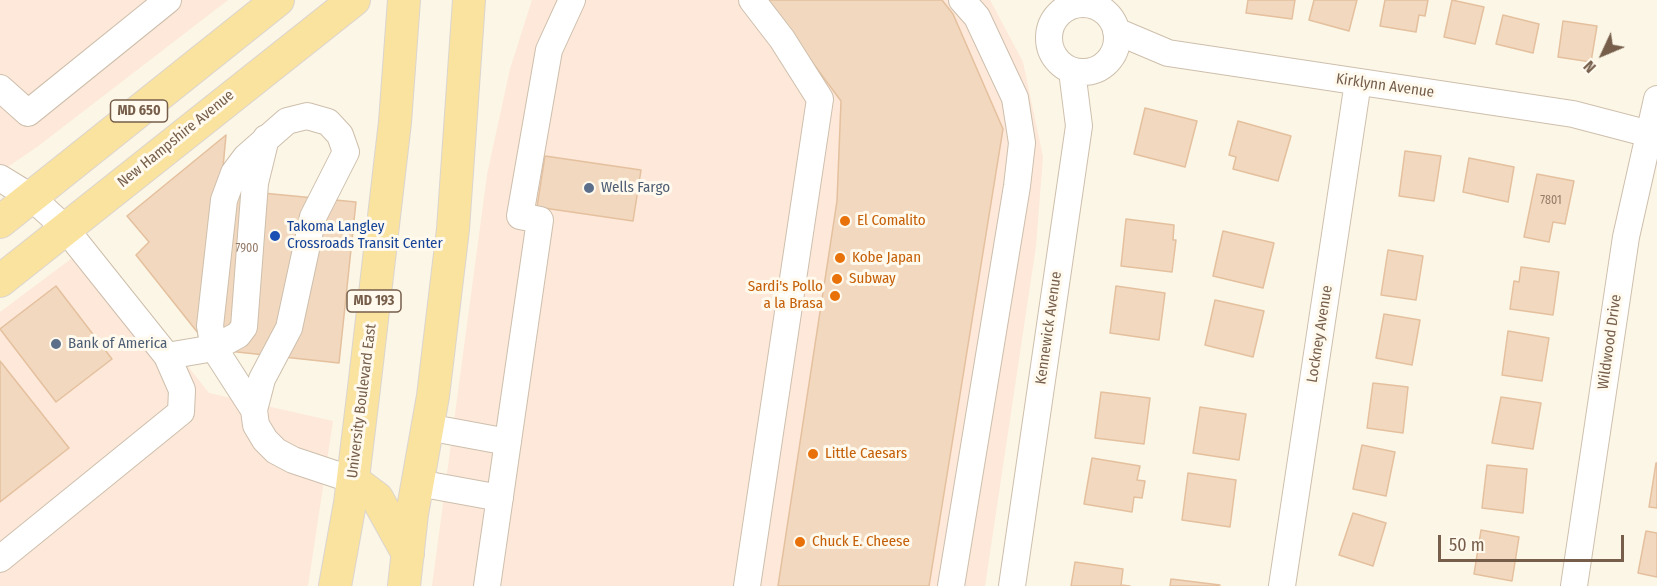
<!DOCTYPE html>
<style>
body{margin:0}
#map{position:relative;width:1657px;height:586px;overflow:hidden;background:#fcf6e6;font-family:"Fira Sans Condensed",sans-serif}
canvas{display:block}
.north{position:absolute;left:1573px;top:24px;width:60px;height:60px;-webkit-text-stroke:4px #fffaed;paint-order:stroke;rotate:226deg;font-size:16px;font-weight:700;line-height:24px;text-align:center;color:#765e4b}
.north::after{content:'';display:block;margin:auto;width:21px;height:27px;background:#765e4b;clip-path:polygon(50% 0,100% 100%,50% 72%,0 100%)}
.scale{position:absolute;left:1438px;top:535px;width:186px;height:27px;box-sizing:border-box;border:3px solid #765e4b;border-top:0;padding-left:8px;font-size:18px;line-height:21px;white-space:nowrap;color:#765e4b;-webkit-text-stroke:4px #fffaed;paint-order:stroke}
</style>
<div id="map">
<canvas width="1657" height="586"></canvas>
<div class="north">N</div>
<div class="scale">50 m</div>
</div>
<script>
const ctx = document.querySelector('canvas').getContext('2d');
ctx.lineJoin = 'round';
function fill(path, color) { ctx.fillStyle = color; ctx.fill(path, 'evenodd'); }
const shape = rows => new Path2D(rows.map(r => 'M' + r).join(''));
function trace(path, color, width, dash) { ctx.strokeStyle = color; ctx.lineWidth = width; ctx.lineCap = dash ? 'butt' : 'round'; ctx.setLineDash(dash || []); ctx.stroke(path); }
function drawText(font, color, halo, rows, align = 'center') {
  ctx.font = font + ' "Fira Sans Condensed",sans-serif'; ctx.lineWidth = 6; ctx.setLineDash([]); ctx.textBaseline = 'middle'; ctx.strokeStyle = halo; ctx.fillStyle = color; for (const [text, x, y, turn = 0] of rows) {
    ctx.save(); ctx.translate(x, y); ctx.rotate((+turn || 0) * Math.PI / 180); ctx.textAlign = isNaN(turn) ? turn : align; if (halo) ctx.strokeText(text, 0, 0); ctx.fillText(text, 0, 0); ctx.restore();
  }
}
fill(shape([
 [0,0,228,0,37,147,0,172],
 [532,0,990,0,1023,62,1043,157,1036,246,985,586,432,586,487,175,510,69],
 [91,244,209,393,333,421,308,586,0,586,0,312]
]), '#fde8da');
const building = shape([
 [766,0,942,0,953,14,1003,129,929,586,778,586,837,201,841,101,766,0],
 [1248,0,1295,0,1292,19,1246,13,1248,0],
 [1314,0,1357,0,1349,31,1309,20,1314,0],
 [1385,0,1428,0,1425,16,1419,15,1416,32,1380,26,1385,0],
 [1452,0,1484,7,1475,44,1444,37,1452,0],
 [1503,15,1539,24,1533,53,1496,44,1503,15],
 [1563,21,1597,26,1591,62,1558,57,1563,21],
 [1145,108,1197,121,1185,167,1134,154,1145,108],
 [1238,121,1291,136,1278,181,1233,169,1236,157,1229,155,1238,121],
 [226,135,221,189,356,202,339,363,200,348,198,333,136,255,149,242,127,216,226,135],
 [1405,151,1441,156,1434,201,1399,196,1405,151],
 [545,156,641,170,633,221,537,207,545,156],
 [1469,158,1514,167,1508,202,1463,192,1469,158],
 [1537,174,1574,181,1565,224,1553,222,1549,242,1524,237,1537,174],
 [1126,219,1174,225,1173,240,1176,240,1172,272,1121,266,1126,219],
 [1223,231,1274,243,1263,288,1213,276,1223,231],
 [1388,250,1423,256,1416,300,1381,295,1388,250],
 [1521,267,1559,272,1553,315,1510,309,1514,281,1519,282,1521,267],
 [56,286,112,359,56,402,0,329,56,286],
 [1116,286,1165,293,1159,340,1110,333,1116,286],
 [1215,300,1264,311,1253,357,1205,345,1215,300],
 [1384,314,1420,320,1412,365,1376,358,1384,314],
 [1508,331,1549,338,1542,381,1502,375,1508,331],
 [0,361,69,448,0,502,0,361],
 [1373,383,1408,387,1403,433,1367,428,1373,383],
 [1101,392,1150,398,1144,444,1095,438,1101,392],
 [1501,397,1541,403,1533,449,1492,443,1501,397],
 [1200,407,1246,414,1239,460,1193,453,1200,407],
 [1362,445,1395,452,1386,496,1353,489,1362,445],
 [1092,458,1140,466,1137,480,1145,481,1142,498,1134,497,1132,512,1084,504,1092,458],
 [1656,463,1657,463,1657,508,1649,507,1656,463],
 [1487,465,1527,469,1523,513,1482,508,1487,465],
 [1188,473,1236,480,1230,527,1182,520,1188,473],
 [1353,513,1386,523,1373,566,1339,555,1353,513],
 [1481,530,1519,537,1512,581,1474,574,1481,530],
 [1646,531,1657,533,1657,577,1638,573,1646,531],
 [1075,562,1123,569,1121,585,1130,586,1071,586,1075,562],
 [1171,579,1220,585,1219,586,1170,586,1171,579]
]);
fill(building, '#f2d8be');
trace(building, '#e4c09e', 1.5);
const minor = shape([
 '1049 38a34 34 0 1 1 68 0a34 34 0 1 1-68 0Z',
 [1116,31,1168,53,1573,114,1657,136],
 [0,88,28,113,168,0],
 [0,178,31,197,64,227,167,356,182,390,181,412,0,559],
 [167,356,214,348,238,335,244,327,255,183,266,138],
 [254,410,262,379,289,328,313,217,346,152,340,135,328,122,307,116,287,121,246,157,234,173,224,200,210,326,214,348,254,410,256,425,265,440,276,451,293,460,353,480],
 [427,427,508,442],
 [418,483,500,498],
 [487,586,540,220,520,216,549,50,572,0],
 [747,586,820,99,782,39,752,0],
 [951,586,1017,186,1022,143,1015,98,977,17,962,0],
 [1012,586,1079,126,1072,71],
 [1282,586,1358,82],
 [1574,586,1626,237,1657,99]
]);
const major = shape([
 [0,222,278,0],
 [0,281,354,0],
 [353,480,377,498,408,554],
 [335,586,350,503,364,388,395,122,404,0],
 [404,586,412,514,433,396,453,229,469,0]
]);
trace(minor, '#cebfac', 28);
trace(major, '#dbd5d0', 34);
trace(minor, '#fff', 26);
trace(major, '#fae29f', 32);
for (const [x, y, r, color] of [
 [589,188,6,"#5c6f8a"],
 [845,221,6,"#e8710a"],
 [275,236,6,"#1a4fb4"],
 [840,258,6,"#e8710a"],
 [837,279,6,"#e8710a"],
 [835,296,6,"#e8710a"],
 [56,344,6,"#5c6f8a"],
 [813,454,6,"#e8710a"],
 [800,542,6,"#e8710a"]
]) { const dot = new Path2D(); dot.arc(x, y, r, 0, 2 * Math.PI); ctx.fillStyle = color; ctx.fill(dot); trace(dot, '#fffaed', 2); }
drawText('12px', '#957c68', null, [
 ["7801",1551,201],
 ["7900",247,249]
]);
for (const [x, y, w] of [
 [139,111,57],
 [374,301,54]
]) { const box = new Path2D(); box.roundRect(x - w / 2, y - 11, w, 22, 4.5); ctx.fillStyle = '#fffaed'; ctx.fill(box); trace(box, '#765e4b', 1.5); }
drawText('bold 14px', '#765e4b', null, [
 ["MD 650",139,111],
 ["MD 193",374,301]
]);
drawText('15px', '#765e4b', '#fffaed', [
 ["Kirklynn Avenue",1385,86,8],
 ["New Hampshire Avenue",176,139,-39],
 ["Kennewick Avenue",1049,328,-82],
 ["Lockney Avenue",1320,334,-81],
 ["Wildwood Drive",1610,342,-82],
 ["University Boulevard East",362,401,-83]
]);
drawText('15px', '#4e5e75', '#fffaed', [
 ["Wells Fargo",601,188],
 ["Bank of America",68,344]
], 'left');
drawText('15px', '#c56008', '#fffaed', [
 ["El Comalito",857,221],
 ["Kobe Japan",852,258],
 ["Subway",849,279],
 ["Sardi's Pollo",823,287,"right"],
 ["a la Brasa",823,304,"right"],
 ["Little Caesars",825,454],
 ["Chuck E. Cheese",812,542]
], 'left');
drawText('15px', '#164399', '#fffaed', [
 ["Takoma Langley",287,227],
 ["Crossroads Transit Center",287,244]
], 'left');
</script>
